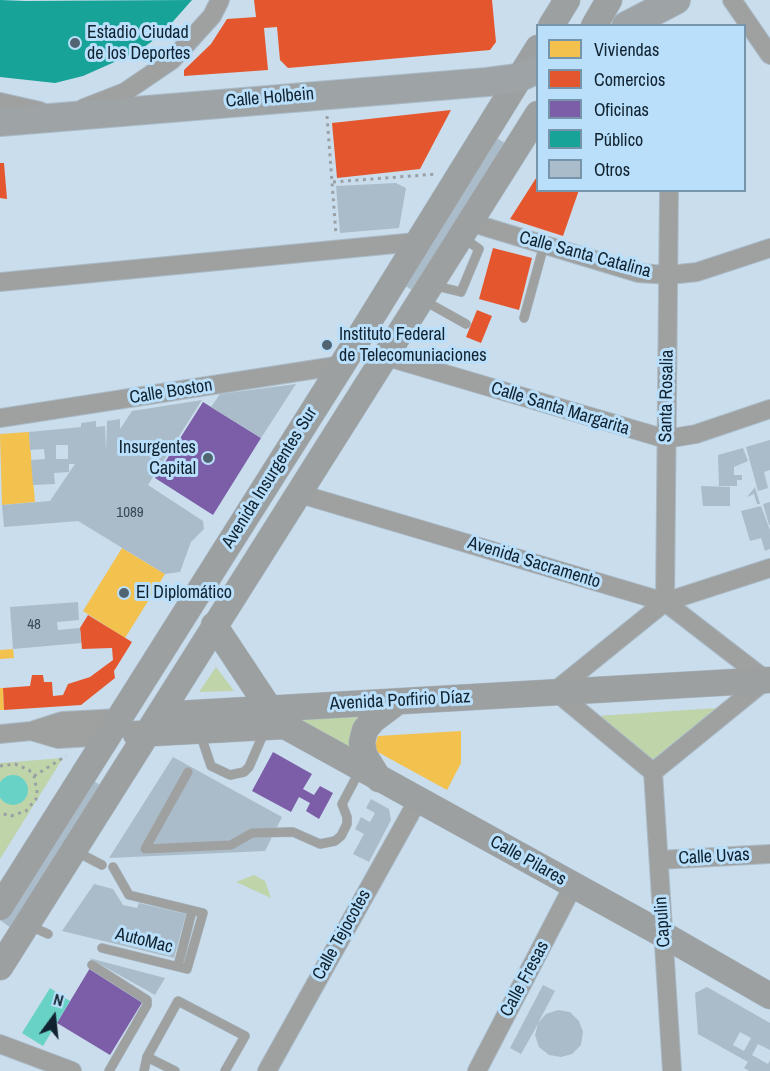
<!DOCTYPE html>
<meta charset="utf-8">
<style>
body{margin:0}
#map{position:relative;width:770px;height:1071px;overflow:hidden;background:#c9ddec;font-family:"Archivo Narrow",sans-serif}
canvas{display:block}
.legend{position:absolute;left:536px;top:24px;width:210px;height:168px;box-sizing:border-box;background:#badffb;border:2px solid #7694aa;margin:0;padding:8px 10px;list-style:none;font-size:18px;color:#112330}
.legend li{display:flex;align-items:center;gap:12px;height:30px}
.legend b{width:30px;border:2px solid #7694aa}
.north{position:absolute;left:24px;top:987px;width:60px;height:60px;-webkit-text-stroke:4px #badffb;paint-order:stroke;rotate:15deg;font-size:16px;font-weight:700;line-height:24px;text-align:center;color:#112330}
.north::after{content:'';display:block;margin:auto;width:21px;height:27px;background:#112330;clip-path:polygon(50% 0,100% 100%,50% 72%,0 100%)}
</style>
<div id="map">
<canvas width="770" height="1071"></canvas>
<ul class="legend">
<li><b style="height:16px;background:#f2c14e"></b>Viviendas</li>
<li><b style="height:16px;background:#e4572e"></b>Comercios</li>
<li><b style="height:16px;background:#7b5ea7"></b>Oficinas</li>
<li><b style="height:16px;background:#17a398"></b>Público</li>
<li><b style="height:16px;background:#aabcc9"></b>Otros</li>
</ul>
<div class="north">N</div>
</div>
<script>
const ctx = document.querySelector('canvas').getContext('2d');
ctx.lineJoin = 'round';
function fill(path, color) { ctx.fillStyle = color; ctx.fill(path, 'evenodd'); }
const shape = rows => new Path2D(rows.map(r => 'M' + r).join(''));
function trace(path, color, width, dash) { ctx.strokeStyle = color; ctx.lineWidth = width; ctx.lineCap = dash ? 'butt' : 'round'; ctx.setLineDash(dash || []); ctx.stroke(path); }
function drawText(font, color, halo, rows, align = 'center') {
  ctx.font = font + ' "Archivo Narrow",sans-serif'; ctx.lineWidth = 6; ctx.setLineDash([]); ctx.textBaseline = 'middle'; ctx.strokeStyle = halo; ctx.fillStyle = color; for (const [text, x, y, turn = 0] of rows) {
    ctx.save(); ctx.translate(x, y); ctx.rotate((+turn || 0) * Math.PI / 180); ctx.textAlign = isNaN(turn) ? turn : align; if (halo) ctx.strokeText(text, 0, 0); ctx.fillText(text, 0, 0); ctx.restore();
  }
}
fill(shape([
 [216,667,234,691,199,692],
 [717,708,652,760,597,716],
 [364,714,356,755,288,718],
 [63,758,0,859,0,763],
 [254,875,265,881,271,898,236,882]
]), '#c0d4a9');
fill(shape([
 '-2 790a15 15 0 1 1 30 0a15 15 0 1 1-30 0Z',
 [50,988,70,1001,43,1046,22,1033]
]), '#69d2c7');
fill(shape([
 [29,432,35,502,2,505,0,434],
 [122,548,165,574,125,638,83,611],
 [13,649,14,658,0,659,0,650],
 [0,688,3,688,4,710,0,710],
 [461,731,461,763,447,790,374,750,378,736]
]), '#f2c14e');
fill(shape([
 [254,0,492,0,496,42,490,50,288,68,280,60,277,27,264,28,268,70,184,76,184,70,211,44,227,19,256,17],
 [451,110,420,169,337,178,332,123],
 [0,163,4,163,7,199,0,198],
 [538,175,538,190,579,190,563,236,510,219],
 [493,248,532,258,519,310,479,299],
 [477,310,492,316,481,343,466,337],
 [88,615,132,642,114,671,115,678,81,705,4,710,3,688,30,686,32,675,43,675,44,682,52,682,53,696,63,695,68,684,90,677,113,660,112,648,82,649,80,628]
]), '#e4572e');
fill(shape([
 [203,402,261,438,213,515,155,478],
 [273,752,312,774,303,789,314,795,320,786,333,793,319,819,306,811,310,803,299,797,291,812,252,791],
 [90,968,143,1001,110,1055,57,1023]
]), '#7b5ea7');
fill(shape([
 [0,0,25,1,192,0,161,35,137,52,83,76,55,83,0,77]
]), '#17a398');
fill(shape([
 [493,136,505,143,412,290,400,283],
 [396,183,406,188,399,228,340,233,336,186],
 [296,384,261,438,211,407,220,394],
 [202,400,148,485,203,521,204,529,191,542,180,572,165,574,78,521,4,527,2,505,50,501,75,464,69,464,69,472,54,473,55,484,33,485,31,460,45,459,44,449,30,450,29,432,81,427,81,423,96,421,96,427,105,426,106,451,107,421,120,419,120,429,132,411],
 [56,445,68,445,68,459,56,459],
 [770,440,770,470,764,472,768,488,758,491,746,447],
 [743,448,748,461,734,467,734,475,742,475,742,480,737,480,737,486,719,486,718,455],
 [701,486,730,487,730,506,703,506],
 [755,487,760,504,757,504,754,494,747,497],
 [770,502,770,525,769,525,763,504],
 [761,506,770,530,770,549,765,551,761,538,750,541,741,511],
 [78,602,79,620,57,622,58,630,80,628,81,643,13,649,10,607],
 [173,757,282,817,265,851,109,858],
 [90,778,101,786,11,928,0,920],
 [371,799,389,809,391,820,369,862,353,854,364,834,355,829,361,817,370,822,375,813,366,808],
 [94,884,113,889,123,905,137,908,139,903,186,914,174,958,62,931],
 [89,958,165,978,155,995],
 [543,985,555,991,538,1023,546,1014,558,1010,570,1012,579,1021,583,1032,581,1045,572,1054,561,1057,549,1055,539,1047,535,1035,538,1024,521,1054,510,1048],
 [707,987,770,1023,770,1050,758,1044,752,1055,768,1064,770,1060,770,1071,749,1071,744,1068,748,1062,698,1034,695,993],
 [740,1032,751,1038,744,1051,733,1045]
]), '#aabcc9');
const lane = shape([
 [432,285,461,292,479,249,462,237],
 [423,300,466,324],
 [524,318,544,245],
 [200,733,211,766,230,775,244,772,249,767,265,730],
 [188,772,145,849,231,845,252,833,293,832,320,844,335,841,341,836,347,824,347,817,342,804,360,770],
 [75,851,102,865],
 [28,925,48,934],
 [102,948,187,969,203,913,129,895,113,867],
 [92,965,147,1000,147,1005,109,1071],
 [178,966,192,911],
 [147,1057,175,1071],
 [144,1071,147,1057,178,1001,245,1036,225,1071]
]);
const street = shape([
 [732,0,770,55],
 [0,102,40,111],
 [84,108,125,92,172,60,212,16,220,0],
 [469,222,638,273,669,275,697,272,770,248],
 [0,282,416,242],
 [384,356,666,439,696,434,770,409],
 [0,418,342,365],
 [297,493,665,602,770,568],
 [665,602,555,691,653,772,672,1071],
 [665,602,669,190],
 [31,731,58,739,109,736],
 [0,734,31,731,62,721,120,718],
 [653,772,766,680,665,602],
 [659,860,770,854],
 [0,1044,72,1071],
 [267,1071,418,800],
 [477,1071,573,886]
]);
const secondary = shape([
 [551,26,567,0],
 [594,26,609,0],
 [214,625,269,708],
 [159,715,770,680],
 [136,734,285,726,664,935,770,996],
 [379,779,364,755,362,742,365,730,373,720,397,702],
 [0,907,342,365,538,48],
 [0,967,538,114]
]);
const primary = shape([
 [626,26,676,0],
 [0,122,487,82,518,78,538,69]
]);
trace(lane, '#aabbc8', 10);
trace(street, '#aabbc8', 20);
trace(secondary, '#aabbc8', 27);
trace(primary, '#aabbc8', 30);
trace(shape([
 [327,116,336,235],
 [333,182,437,174],
 [0,766,15,764,29,770,34,776,37,791,36,799,26,811,11,816,0,813],
 [34,776,66,756]
]), '#9aa0a4', 3, [3, 4.5]);
trace(lane, '#9fa1a1', 9);
trace(street, '#9fa1a1', 18);
trace(secondary, '#9da0a1', 26);
trace(primary, '#9ea3a6', 28);
for (const [x, y, r, color] of [
 [75,43,6,"#516472"],
 [327,345,6,"#516472"],
 [208,458,6,"#516472"],
 [124,593,6,"#516472"]
]) { const dot = new Path2D(); dot.arc(x, y, r, 0, 2 * Math.PI); ctx.fillStyle = color; ctx.fill(dot); trace(dot, '#badffb', 2); }
drawText('15px', '#374956', null, [
 ["1089",130,513],
 ["48",34,625]
]);
drawText('18px', '#112330', '#badffb', [
 ["Estadio Ciudad",87,33],
 ["de los Deportes",87,54],
 ["Instituto Federal",339,335],
 ["de Telecomuniaciones",339,356],
 ["Insurgentes",196,448,"right"],
 ["Capital",196,469,"right"],
 ["El Diplomático",136,593]
], 'left');
drawText('18px', '#112330', '#badffb', [
 ["Calle Holbein",270,98,-5],
 ["Calle Santa Catalina",585,255,15],
 ["Calle Boston",171,392,-9],
 ["Santa Rosalia",667,396,-89],
 ["Calle Santa Margarita",560,409,17],
 ["Avenida Insurgentes Sur",270,478,-58],
 ["Avenida Sacramento",534,563,17],
 ["Avenida Porfirio Díaz",400,701,-3],
 ["Calle Uvas",714,857,-3],
 ["Calle Pilares",528,861,29],
 ["Capulin",663,922,-94],
 ["Calle Tejocotes",342,935,-61],
 ["AutoMac",144,941,14],
 ["Calle Fresas",525,979,-62]
]);
</script>
